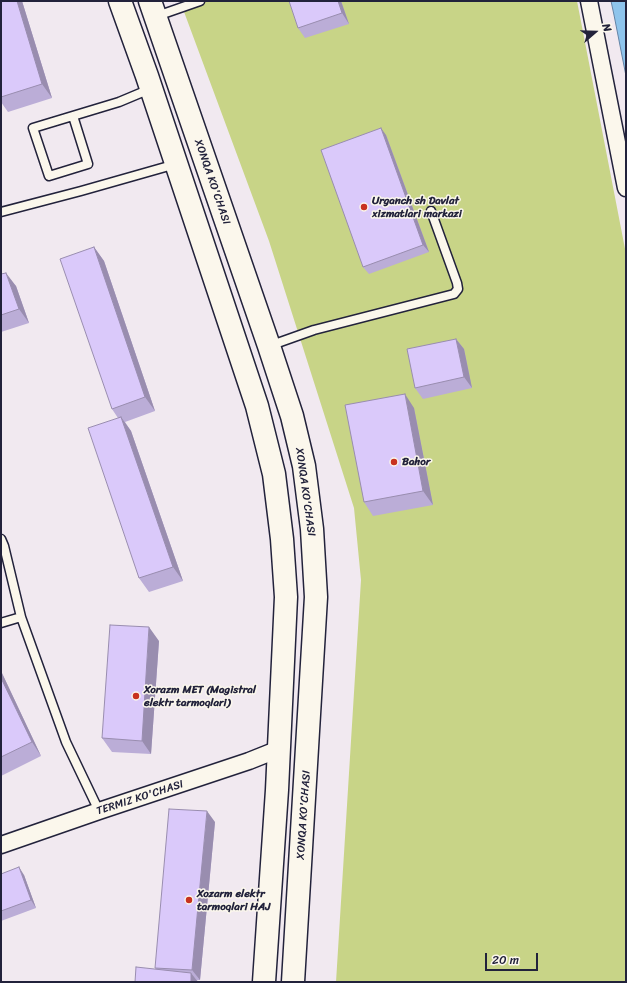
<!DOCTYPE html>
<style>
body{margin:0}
#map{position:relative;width:627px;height:983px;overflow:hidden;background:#f1e9f0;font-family:Sriracha,sans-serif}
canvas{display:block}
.frame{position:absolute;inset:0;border:2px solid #22223b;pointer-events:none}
.north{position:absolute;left:575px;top:12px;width:40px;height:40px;-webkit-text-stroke:3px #fbf7ec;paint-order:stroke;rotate:70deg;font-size:11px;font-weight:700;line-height:16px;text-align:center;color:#22223b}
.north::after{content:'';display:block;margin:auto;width:14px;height:18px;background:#22223b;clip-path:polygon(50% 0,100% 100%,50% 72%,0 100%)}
.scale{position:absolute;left:485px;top:953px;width:53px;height:18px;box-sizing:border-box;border:2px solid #22223b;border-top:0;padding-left:5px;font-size:12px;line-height:14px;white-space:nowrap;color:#22223b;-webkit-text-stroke:3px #fbf7ec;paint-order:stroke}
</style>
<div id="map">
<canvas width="627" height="983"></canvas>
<div class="frame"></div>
<div class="north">N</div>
<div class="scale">20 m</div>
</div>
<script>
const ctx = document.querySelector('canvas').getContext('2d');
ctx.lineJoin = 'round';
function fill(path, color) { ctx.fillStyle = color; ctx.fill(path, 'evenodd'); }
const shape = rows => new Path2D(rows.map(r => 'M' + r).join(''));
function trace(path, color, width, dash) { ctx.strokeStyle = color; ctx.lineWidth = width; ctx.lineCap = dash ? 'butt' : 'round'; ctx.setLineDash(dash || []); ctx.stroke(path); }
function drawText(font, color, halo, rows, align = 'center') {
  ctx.font = font + ' Sriracha,sans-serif'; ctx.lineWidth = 3; ctx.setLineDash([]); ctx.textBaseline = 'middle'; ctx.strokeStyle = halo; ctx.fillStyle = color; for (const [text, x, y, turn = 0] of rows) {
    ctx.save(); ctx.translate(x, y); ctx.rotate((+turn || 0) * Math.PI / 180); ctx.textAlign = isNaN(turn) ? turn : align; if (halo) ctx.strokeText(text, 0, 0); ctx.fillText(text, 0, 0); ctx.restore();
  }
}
fill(shape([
 [180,1,577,1,626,254,626,982,336,982,361,580,354,508,269,241]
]), '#c8d487');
const water = shape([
 [611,1,626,1,626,76,614,15,611,1]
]);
fill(water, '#8ec4ec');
trace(water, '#6383a5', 1);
const lane = shape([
 [157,16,200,1],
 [73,116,88,164,49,176,33,128,119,102,150,89],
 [1,212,81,191,176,164],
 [269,346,314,330,454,294,458,289,457,283,431,211],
 [1,539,4,546,21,617,66,742,99,811],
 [1,623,21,617]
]);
const street = shape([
 [589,1,626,188],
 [1,845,99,811,249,761,279,749]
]);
const primary = shape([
 [120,1,147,76,257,406,274,474,282,539,286,597,277,790,264,982],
 [150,1,269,346,292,416,304,466,312,529,316,597,293,982]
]);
trace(lane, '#22223b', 11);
trace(street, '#22223b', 19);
trace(primary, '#22223b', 25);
trace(lane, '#fbf7ec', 8);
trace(street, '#fbf7ec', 16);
trace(primary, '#fbf7ec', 22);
fill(shape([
 [1,1,22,1,52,98,8,112,1,102],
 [341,1,349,24,305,38,298,28],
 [386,135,429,252,369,274,363,267],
 [94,247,104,261,155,411,125,422,131,431,183,581,149,592,139,578,118,418,112,409],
 [1,274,16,286,29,323,1,332],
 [456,339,464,349,472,388,423,399,415,388],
 [414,408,433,505,373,516,364,502],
 [159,641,151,754,112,752,102,738],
 [1,671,41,756,1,776],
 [215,822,200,980,197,980,198,982,135,982,156,969,155,968],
 [1,874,24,875,36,908,1,921]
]), '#bbadd7');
fill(shape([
 [17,1,22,1,52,98,42,84],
 [338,1,341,1,349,24,342,13],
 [381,128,386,135,429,252,423,245],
 [94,247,104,261,155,411,145,397],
 [6,273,16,286,29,323,19,309],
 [456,339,464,349,472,388,464,377],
 [405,394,414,408,433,505,423,491],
 [121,417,131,431,183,581,173,567],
 [149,627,159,641,151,754,142,741],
 [1,671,41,756,32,742,1,678],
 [207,811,215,822,200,980,192,970],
 [19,867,24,875,36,908,31,900],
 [191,973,198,982,191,982]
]), '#998daf');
const building = shape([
 [1,1,17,1,42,84,1,97,1,1],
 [289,1,338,1,342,13,298,28,289,1],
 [381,128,423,245,363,267,321,150,381,128],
 [94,247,145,397,112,409,60,259,94,247],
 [6,273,19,309,1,315,1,274,6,273],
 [456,339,464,377,415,388,407,349,456,339],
 [405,394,423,491,364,502,345,405,405,394],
 [121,417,173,567,139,578,88,428,121,417],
 [110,625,149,627,142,741,102,738,110,625],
 [1,678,32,742,1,757,1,678],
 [169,809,207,811,192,970,155,968,169,809],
 [19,867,31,900,1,911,1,874,19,867],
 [136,967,191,973,191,982,135,982,136,967]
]);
fill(building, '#dac9fa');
trace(building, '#998daf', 1);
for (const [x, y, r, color] of [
 [364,207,4,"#c8321e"],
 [394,462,4,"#c8321e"],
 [136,696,4,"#c8321e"],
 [189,900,4,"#c8321e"]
]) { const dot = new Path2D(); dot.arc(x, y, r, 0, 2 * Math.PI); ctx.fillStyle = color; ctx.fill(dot); trace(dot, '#fbf7ec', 1.5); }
drawText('11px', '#22223b', '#fbf7ec', [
 ["XONQA KO'CHASI",212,182,71],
 ["XONQA KO'CHASI",305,492,82],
 ["TERMIZ KO'CHASI",140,798,-18],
 ["XONQA KO'CHASI",304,815,-86]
]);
drawText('bold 11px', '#22223b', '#fbf7ec', [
 ["Urganch sh Davlat",372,201],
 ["xizmatlari markazi",372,214],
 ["Bahor",402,462],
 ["Xorazm MET (Magistral",144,690],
 ["elektr tarmoqlari)",144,703],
 ["Xozarm elektr",197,894],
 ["tarmoqlari HAJ",197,907]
], 'left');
</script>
